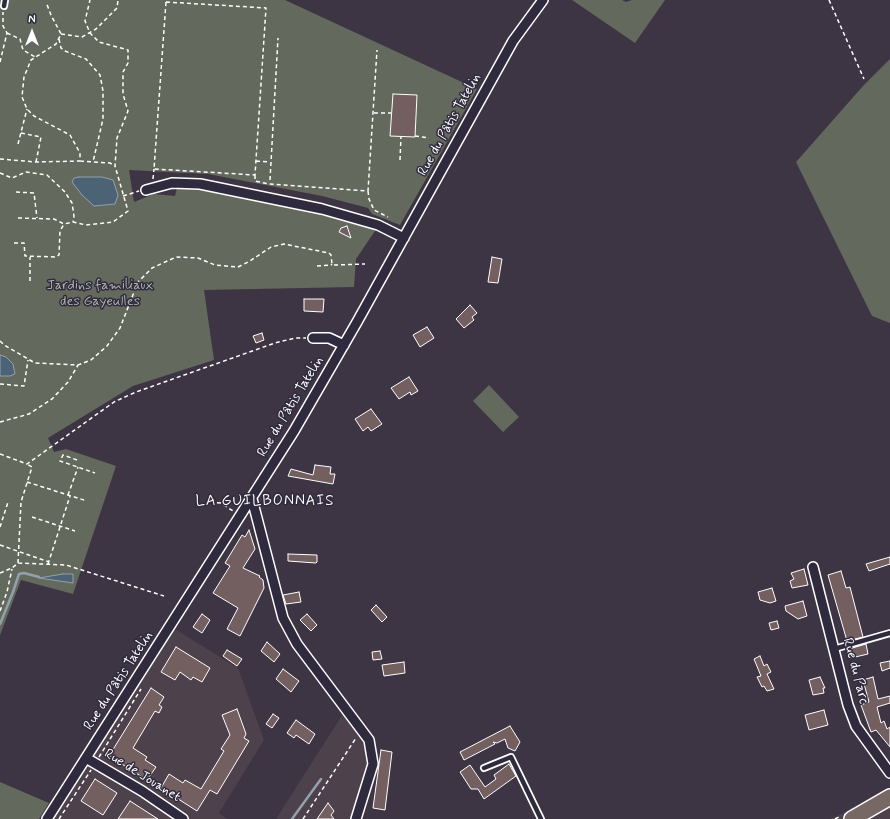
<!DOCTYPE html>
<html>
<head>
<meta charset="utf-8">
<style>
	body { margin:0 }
	#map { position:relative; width:890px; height:819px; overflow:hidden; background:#3d3444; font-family:Mynerve,sans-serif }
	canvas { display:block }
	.north { position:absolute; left:12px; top:12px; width:40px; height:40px; -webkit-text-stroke:3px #2f2a3d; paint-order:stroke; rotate:0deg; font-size:11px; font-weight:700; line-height:16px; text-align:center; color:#fff }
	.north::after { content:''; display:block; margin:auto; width:14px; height:18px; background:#fff; clip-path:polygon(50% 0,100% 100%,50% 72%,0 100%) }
</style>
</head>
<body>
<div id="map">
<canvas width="890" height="819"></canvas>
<div class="north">N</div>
</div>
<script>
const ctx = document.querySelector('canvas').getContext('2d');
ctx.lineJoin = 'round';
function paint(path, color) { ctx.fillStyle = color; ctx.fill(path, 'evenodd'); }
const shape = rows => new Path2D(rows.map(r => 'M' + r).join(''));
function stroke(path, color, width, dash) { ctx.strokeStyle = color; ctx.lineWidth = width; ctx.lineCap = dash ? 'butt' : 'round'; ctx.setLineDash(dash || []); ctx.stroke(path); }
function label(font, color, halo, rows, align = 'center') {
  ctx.font = font + ' Mynerve,sans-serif'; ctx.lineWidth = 3; ctx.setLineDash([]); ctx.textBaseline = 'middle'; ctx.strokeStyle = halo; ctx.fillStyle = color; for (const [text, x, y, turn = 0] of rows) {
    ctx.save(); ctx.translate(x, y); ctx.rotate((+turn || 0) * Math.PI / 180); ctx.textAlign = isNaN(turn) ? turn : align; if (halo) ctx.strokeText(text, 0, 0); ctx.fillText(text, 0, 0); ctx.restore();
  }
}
paint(shape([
	[165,623,238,668,264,740,219,813,227,819,47,819,86,758,81,755],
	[346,709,369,740,373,764,356,819,276,819],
	[890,788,890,819,830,819,841,814]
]), '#4d414c');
paint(shape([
	[0,0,285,0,477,89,400,225,372,214,368,208,322,196,208,174,129,170,134,202,154,194,175,196,177,188,205,188,317,210,377,228,356,259,354,287,204,290,214,360,133,386,48,438,54,452,66,449,116,466,73,594,21,580,0,635],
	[572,0,622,0,626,2,632,0,665,0,635,43],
	[890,59,890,323,872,316,796,162,863,86],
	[489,385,519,417,503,432,473,401],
	[0,782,49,803,39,819,0,819]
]), '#63695c');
const water = shape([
	[79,177,102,177,113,180,118,195,115,204,94,206,82,195,72,182,74,178,79,177],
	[0,355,6,357,13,364,15,374,10,376,0,376,0,355],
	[63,574,73,574,73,583,39,578,63,574]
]);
paint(water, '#4b6375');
stroke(water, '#93a1ac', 1);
stroke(shape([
	[0,624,13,592,19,574,24,573,39,577],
	[292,819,321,779]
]), '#93a1ac', 2.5);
const building = shape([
	[393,94,417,95,415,137,390,136,393,94],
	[347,226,351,238,339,232,341,228,347,226],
	[492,257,502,259,498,283,488,282,492,257],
	[304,299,324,299,323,312,304,311,304,299],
	[470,305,477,313,472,317,474,320,464,328,456,319,470,305],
	[427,327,434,338,420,347,413,335,427,327],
	[262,333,264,340,256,343,253,336,262,333],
	[409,377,418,391,411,395,410,392,399,399,391,388,409,377],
	[371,409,382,424,371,431,368,427,363,431,355,419,371,409],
	[315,465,331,467,330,474,335,474,333,484,288,476,291,469,313,475,315,465],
	[249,530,255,549,243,568,260,576,259,577,263,580,264,588,240,636,227,629,238,608,213,593,230,566,225,563,242,535,245,537,249,530],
	[288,554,317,555,317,562,316,563,288,561,288,554],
	[890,557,890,564,869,571,866,564,890,557],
	[804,569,808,585,792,588,790,581,794,579,791,573,804,569],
	[841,571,846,588,850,587,863,637,847,641,828,575,841,571],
	[772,588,776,601,770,603,760,600,758,592,772,588],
	[299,592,301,602,286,604,283,595,299,592],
	[803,601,807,616,798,619,786,611,785,606,803,601],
	[376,605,387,617,382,622,371,610,376,605],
	[202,614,210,620,202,633,193,627,202,614],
	[307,614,317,625,311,631,300,620,307,614],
	[777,621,779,628,771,630,769,623,777,621],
	[267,642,280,654,274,662,261,651,267,642],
	[866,644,868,654,851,658,849,649,866,644],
	[176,647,210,668,202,682,193,677,191,680,180,672,175,680,161,672,176,647],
	[227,650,242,659,237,666,223,656,227,650],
	[380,651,382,659,373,660,372,652,380,651],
	[760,656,764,666,767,664,771,672,767,674,774,689,767,691,764,686,762,687,757,677,761,676,754,659,760,656],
	[890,661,890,668,882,671,880,663,890,661],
	[404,662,405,673,384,676,382,665,404,662],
	[283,669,299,681,291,692,276,679,283,669],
	[820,677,825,688,823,688,824,693,813,695,809,680,820,677],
	[873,677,878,699,890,696,890,703,877,707,881,723,884,721,887,729,890,727,890,747,876,730,871,732,861,705,869,702,863,680,873,677],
	[151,688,164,697,159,705,162,707,159,713,155,711,133,748,147,757,145,760,156,767,147,780,109,756,151,688],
	[237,709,246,734,244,738,249,741,217,794,210,790,197,811,161,788,169,774,183,783,185,780,201,789,224,751,221,749,230,735,222,715,237,709],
	[824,710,828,725,809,730,805,715,824,710],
	[273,714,279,718,272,728,266,724,273,714],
	[296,720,315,734,309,744,296,735,294,738,287,733,296,720],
	[510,726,520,742,515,751,508,748,505,739,497,743,493,742,495,744,464,760,460,752,510,726],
	[381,750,392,752,385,810,373,808,381,750],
	[509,764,516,776,484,799,478,789,471,789,460,772,470,765,485,787,496,779,494,775,509,764],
	[95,779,117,793,103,815,81,801,95,779],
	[130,801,158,819,118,819,130,801],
	[328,803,334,811,331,815,334,819,317,819,328,803]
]);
paint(building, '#735e60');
stroke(building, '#fff', 1);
const service = shape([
	[4,6,5,0],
	[834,649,890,633],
	[484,768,511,757,541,819]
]);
const minor = shape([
	[146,190,172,183,200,184,322,209,378,225,404,238],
	[313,338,329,338,344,345],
	[252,499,283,618,297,644,369,740,373,764,356,819],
	[813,567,848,705,856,726,890,773],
	[86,758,142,791,183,819],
	[47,819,294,431,357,322,513,41,543,0]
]);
const primary = shape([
	[852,819,890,797]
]);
stroke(service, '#fff', 8);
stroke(minor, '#fff', 12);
stroke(primary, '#fff', 18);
stroke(shape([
	[829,0,864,79],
	[166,2,266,8,255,175,154,169,166,2],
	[7,33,20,39,23,50,35,57],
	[61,34,82,37,96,29,117,8,118,0],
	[59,39,61,48,65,51,86,59,100,75,103,91,103,119,93,162],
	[0,62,7,33,3,26,3,12],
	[374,113,391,113],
	[21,133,41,137,36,162],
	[415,136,429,138],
	[18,144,27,109],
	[0,159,36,162,80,161,80,153,70,135,34,116,27,109,22,97,24,77,31,60,56,44,61,34,51,15,46,2],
	[400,160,401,136],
	[80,161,110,163,115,166],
	[256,161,270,162],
	[0,173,12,178,26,172,47,175,65,192,72,203,74,216,73,222],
	[255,175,255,181,269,184,368,191,377,50],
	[153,179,154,169],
	[270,180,278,38],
	[368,191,369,199,374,210,388,217],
	[16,192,34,193,37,218],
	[123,196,139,191],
	[18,218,54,219,64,224,73,222,86,225,113,222,128,211,115,166,117,138,128,111,123,94,123,72,128,63,128,50,99,42,90,33,85,21,90,0],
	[14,243,24,243,25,256,56,257,59,255,60,231,64,224],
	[317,266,331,265,332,264],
	[30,281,30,257],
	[0,341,4,345,35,363,78,365,91,360,107,346,120,328,138,282,152,268,176,257,198,258,215,265,238,267,250,261,271,247,284,244,329,253,331,255,332,264,335,265,365,264],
	[0,384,24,386,28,360],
	[0,422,29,414,52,399,68,382,78,365],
	[0,454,27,464,114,402,136,392,275,343,295,338,306,338],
	[77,460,63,455,60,461,95,473],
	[27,482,87,501],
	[68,495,78,467],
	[210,502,221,503,233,511],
	[32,517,75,531],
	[0,527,8,502],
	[0,545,49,562],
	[18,563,21,502,32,467,27,464],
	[48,564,70,496],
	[0,573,12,568,18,563,66,565,164,596],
	[0,611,7,592,12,569],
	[99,757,141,689],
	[59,819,91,770],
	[303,819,356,738],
	[835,819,841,816]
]), '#fff', 1.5, [4, 3]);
stroke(service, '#2f2a3d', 4.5);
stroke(minor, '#2f2a3d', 9);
stroke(primary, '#776864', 15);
label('14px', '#fff', '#2f2a3d', [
	["Rue du Pâtis Tatelin",450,125,-61],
	["Rue du Pâtis Tatelin",291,407,-59],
	["Rue du Parc",855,671,75],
	["Rue du Pâtis Tatelin",119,681,-57],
	["Rue de Jouanet",142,776,32]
]);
label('14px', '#b1b4ae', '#2f2a3d', [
	["Jardins familiaux",100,286],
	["des Gayeulles",100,302]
]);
ctx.letterSpacing = '1px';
label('15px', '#fff', '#2f2a3d', [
	["LA GUILBONNAIS",265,502]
]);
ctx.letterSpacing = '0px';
</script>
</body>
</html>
